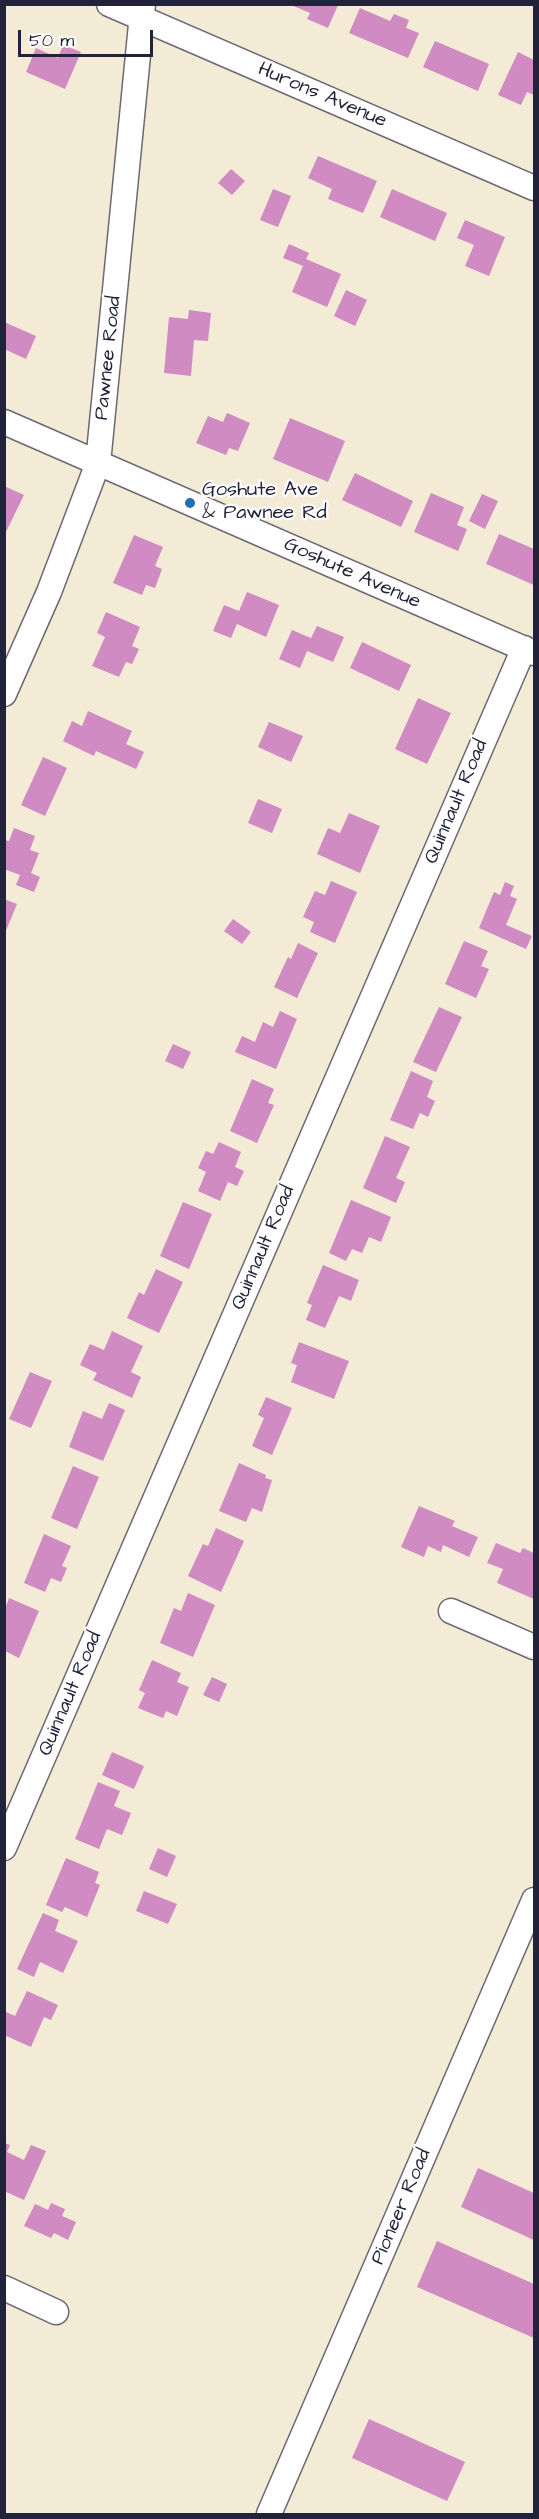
<!DOCTYPE html>
<html>
<head>
<meta charset="utf-8">
<style>
	body { margin:0 }
	#map { position:relative; width:539px; height:2519px; overflow:hidden; background:#f3ebd6; font-family:"Architects Daughter",sans-serif }
	canvas { display:block }
	.frame { position:absolute; inset:0; border:6px solid #22223b; pointer-events:none }
	.scale { position:absolute; left:18px; top:30px; width:135px; height:27px; box-sizing:border-box; border:3px solid #22223b; border-top:0; padding-left:8px; font-size:18px; line-height:21px; white-space:nowrap; color:#22223b; -webkit-text-stroke:4px #fff; paint-order:stroke }
</style>
</head>
<body>
<div id="map">
<canvas width="539" height="2519"></canvas>
<div class="frame"></div>
<div class="scale">50 m</div>
</div>
<script>
const ctx = document.querySelector('canvas').getContext('2d');
ctx.lineJoin = 'round';
function paint(path, color) { ctx.fillStyle = color; ctx.fill(path, 'evenodd'); }
const shape = rows => new Path2D(rows.map(r => 'M' + r).join(''));
function stroke(path, color, width, dash) { ctx.strokeStyle = color; ctx.lineWidth = width; ctx.lineCap = dash ? 'butt' : 'round'; ctx.setLineDash(dash || []); ctx.stroke(path); }
function label(font, color, halo, rows, align = 'center') {
  ctx.font = font + ' "Architects Daughter",sans-serif'; ctx.lineWidth = 4.5; ctx.setLineDash([]); ctx.textBaseline = 'middle'; ctx.strokeStyle = halo; ctx.fillStyle = color; for (const [text, x, y, turn = 0] of rows) {
    ctx.save(); ctx.translate(x, y); ctx.rotate((+turn || 0) * Math.PI / 180); ctx.textAlign = isNaN(turn) ? turn : align; if (halo) ctx.strokeText(text, 0, 0); ctx.fillText(text, 0, 0); ctx.restore();
  }
}
paint(shape([
	[291,5,338,5,328,28,307,19,310,13],
	[360,8,390,21,394,14,409,20,406,28,419,33,408,58,349,33],
	[435,41,489,64,478,91,423,67],
	[63,45,81,52,65,89,26,72,36,48,58,58],
	[518,52,534,60,534,95,527,92,521,105,498,95],
	[318,156,377,181,363,213,328,199,332,189,308,178],
	[231,169,245,181,232,195,218,183],
	[273,189,291,196,278,227,260,220],
	[392,189,447,213,435,241,380,217],
	[465,220,505,237,489,276,465,266,474,245,457,238],
	[289,244,309,253,306,259,341,274,327,307,292,292,303,266,283,258],
	[346,290,367,300,355,326,334,316],
	[189,310,211,313,208,341,194,340,191,376,164,373,169,317,188,319],
	[4,322,36,336,26,359,4,349],
	[227,413,250,423,238,451,229,448,226,455,196,443,208,416,223,422],
	[290,418,345,441,328,482,273,459],
	[355,473,413,501,401,527,342,500],
	[4,486,24,495,4,536],
	[431,493,464,507,457,525,467,529,458,551,414,532],
	[482,494,498,501,485,529,469,521],
	[499,534,534,549,534,585,486,564],
	[134,535,163,547,155,566,162,569,155,588,146,585,142,595,113,583],
	[247,592,279,605,266,637,237,624,231,638,213,631,224,605,239,611],
	[106,612,140,627,132,646,139,649,132,664,126,662,119,677,92,666,105,637,97,633],
	[317,626,344,637,333,662,307,651,300,668,279,659,292,630,311,638],
	[362,642,411,665,399,691,350,668],
	[418,698,451,713,427,764,395,749],
	[88,711,132,731,126,744,144,752,136,769,96,751,94,756,63,741,72,721,82,726],
	[269,722,303,736,291,762,258,747],
	[43,757,67,768,45,816,21,805],
	[258,799,282,809,272,833,248,823],
	[349,813,380,826,360,873,317,854,328,828,340,833],
	[14,828,35,836,30,850,39,853,31,873,40,877,34,892,16,885,20,875,4,869,4,840,9,841],
	[331,881,357,892,335,943,310,932,314,922,303,917,315,891,325,895],
	[505,882,514,886,510,896,517,899,506,925,532,936,526,949,479,928,494,892,500,895],
	[4,899,17,904,5,933,4,933],
	[233,919,251,932,242,944,224,931],
	[464,941,488,951,481,966,489,969,476,998,445,984],
	[298,943,318,953,297,998,274,987,288,957,291,959],
	[439,1007,462,1017,436,1072,413,1062],
	[280,1011,297,1019,276,1069,235,1052,242,1036,255,1042,263,1022,273,1027],
	[173,1044,191,1052,183,1069,165,1061],
	[411,1071,433,1081,427,1097,435,1101,428,1117,420,1113,413,1129,390,1120],
	[252,1079,274,1089,268,1103,274,1105,257,1143,230,1131],
	[385,1136,410,1147,396,1178,405,1182,396,1203,363,1188],
	[219,1142,241,1152,235,1167,244,1171,237,1186,228,1182,220,1201,198,1191,206,1172,198,1168,206,1151,213,1154],
	[351,1200,391,1217,381,1242,369,1237,362,1253,352,1249,346,1261,329,1253],
	[183,1202,212,1214,189,1269,160,1256],
	[323,1265,359,1280,351,1301,339,1296,325,1328,306,1320,312,1305,307,1303],
	[156,1269,183,1282,159,1333,127,1318,139,1292,144,1295],
	[112,1331,143,1346,131,1372,141,1377,132,1398,93,1380,97,1373,80,1365,90,1344,104,1350],
	[299,1342,349,1361,334,1399,291,1382,297,1365,291,1363],
	[30,1372,52,1381,31,1428,9,1419],
	[266,1397,292,1408,272,1455,252,1446,264,1418,258,1415],
	[109,1403,125,1410,103,1461,69,1447,83,1411,102,1419],
	[239,1463,266,1475,265,1478,272,1480,262,1512,252,1508,246,1522,219,1511],
	[73,1466,99,1477,77,1529,51,1518],
	[419,1506,455,1521,452,1526,478,1537,469,1557,443,1545,441,1552,428,1546,424,1557,401,1547],
	[216,1528,244,1541,221,1592,188,1576,203,1544,208,1546],
	[44,1534,71,1546,62,1566,67,1568,61,1582,51,1578,45,1592,24,1583],
	[496,1543,520,1553,523,1548,534,1553,534,1599,497,1583,503,1569,487,1563],
	[188,1593,215,1605,193,1657,160,1643,174,1608,181,1611],
	[9,1598,39,1611,19,1658,5,1651,5,1609],
	[152,1660,181,1673,177,1682,189,1687,177,1716,166,1711,163,1718,138,1708,145,1693,139,1690],
	[212,1677,227,1684,219,1702,203,1695],
	[112,1752,144,1766,134,1789,102,1775],
	[98,1782,120,1791,114,1806,131,1813,122,1835,107,1829,99,1849,75,1839],
	[158,1848,176,1856,167,1877,149,1869],
	[66,1858,99,1872,95,1883,100,1885,87,1917,65,1907,62,1912,46,1905],
	[144,1891,177,1904,168,1924,136,1911],
	[43,1913,59,1920,55,1931,78,1941,63,1973,40,1962,34,1977,17,1969],
	[27,1991,58,2005,51,2020,44,2017,31,2047,4,2035,4,2011,15,2016],
	[4,2143,10,2145,7,2152,24,2160,31,2145,46,2151,24,2200,4,2191],
	[478,2168,534,2193,534,2240,461,2207],
	[51,2203,65,2209,62,2216,76,2222,68,2240,54,2233,51,2238,24,2226,35,2204,48,2210],
	[437,2241,534,2284,534,2338,417,2287],
	[369,2419,465,2462,447,2501,352,2458]
]), '#cf8bc2');
const minor = shape([
	[109,4,534,188],
	[4,422,534,653],
	[4,694,49,592,98,463,143,4],
	[451,1611,534,1647],
	[4,1848,524,648],
	[4,2288,56,2312],
	[269,2514,534,1900]
]);
stroke(minor, '#6b6871', 27);
stroke(minor, '#fff', 24);
for (const [x, y, r, color] of [
	[190,503,6,"#1f6fb2"]
]) { const dot = new Path2D(); dot.arc(x, y, r, 0, 2 * Math.PI); ctx.fillStyle = color; ctx.fill(dot); stroke(dot, '#fff', 2); }
label('20px', '#22223b', '#fff', [
	["Hurons Avenue",322,96,23],
	["Pawnee Road",109,358,-84],
	["Goshute Avenue",352,574,24],
	["Quinnault Road",457,802,-67],
	["Quinnault Road",264,1248,-67],
	["Quinnault Road",71,1694,-67],
	["Pioneer Road",402,2207,-67]
]);
label('20px', '#22223b', '#fff', [
	["Goshute Ave",202,491],
	["& Pawnee Rd",202,514]
], 'left');
</script>
</body>
</html>
